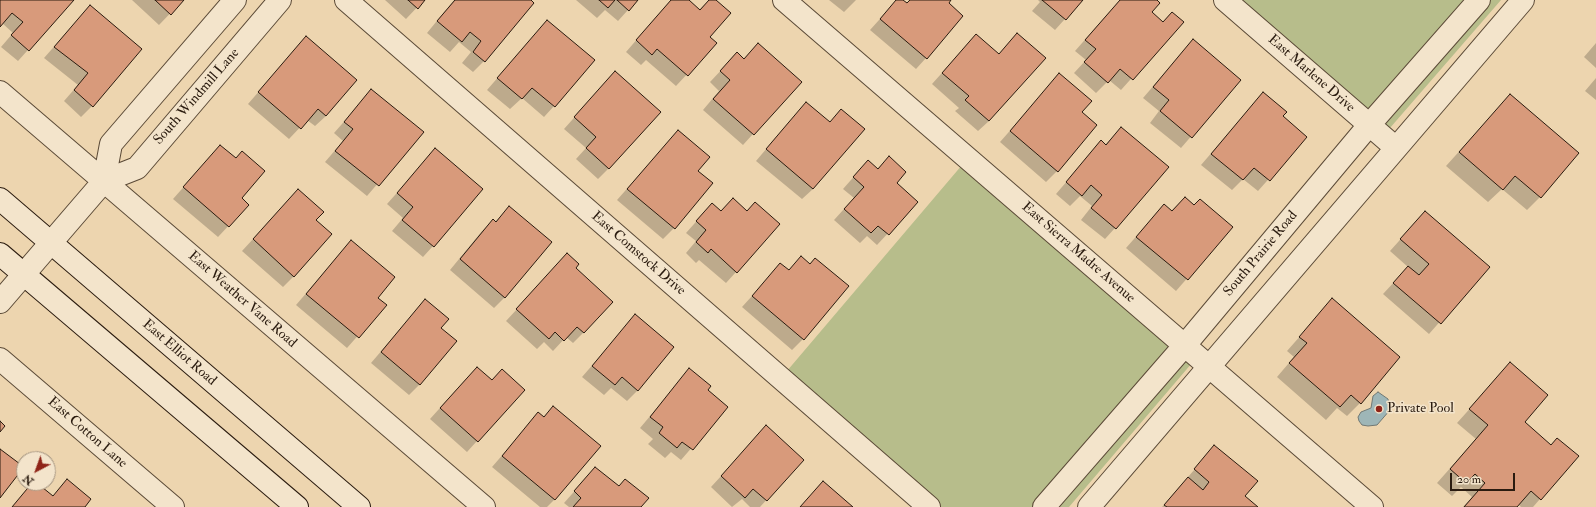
<!DOCTYPE html>
<html>
<head>
<meta charset="utf-8">
<style>
	body { margin:0 }
	#map { position:relative; width:1596px; height:507px; overflow:hidden; background:#edd5af; font-family:"IM FELL Double Pica",serif }
	canvas { display:block }
	.north { position:absolute; left:16px; top:451px; width:40px; height:40px; box-sizing:border-box; background:#f3e4cb; border:1px solid #a39480; border-radius:50%; rotate:221deg; font-size:11px; font-weight:700; line-height:16px; text-align:center; color:#2a1b0f }
	.north::after { content:''; display:block; margin:auto; width:14px; height:18px; background:#8f2418; clip-path:polygon(50% 0,100% 100%,50% 72%,0 100%) }
	.scale { position:absolute; left:1450px; top:473px; width:65px; height:18px; box-sizing:border-box; border:2px solid #2a1b0f; border-top:0; padding-left:5px; font-size:12px; line-height:14px; white-space:nowrap; color:#2a1b0f; -webkit-text-stroke:3px #f3e4cb; paint-order:stroke }
</style>
</head>
<body>
<div id="map">
<canvas width="1596" height="507"></canvas>
<div class="north">N</div>
<div class="scale">20 m</div>
</div>
<script>
const ctx = document.querySelector('canvas').getContext('2d');
ctx.lineJoin = 'round';
function paint(path, color) { ctx.fillStyle = color; ctx.fill(path, 'evenodd'); }
const shape = rows => new Path2D(rows.map(r => 'M' + r).join(''));
function stroke(path, color, width, dash) { ctx.strokeStyle = color; ctx.lineWidth = width; ctx.lineCap = dash ? 'butt' : 'round'; ctx.setLineDash(dash || []); ctx.stroke(path); }
function label(font, color, halo, rows, align = 'center') {
  ctx.font = font + ' "IM FELL Double Pica",serif'; ctx.lineWidth = 3; ctx.setLineDash([]); ctx.textBaseline = 'middle'; ctx.strokeStyle = halo; ctx.fillStyle = color; for (const [text, x, y, turn = 0] of rows) {
    ctx.save(); ctx.translate(x, y); ctx.rotate((+turn || 0) * Math.PI / 180); ctx.textAlign = isNaN(turn) ? turn : align; if (halo) ctx.strokeText(text, 0, 0); ctx.fillText(text, 0, 0); ctx.restore();
  }
}
paint(shape([
	[1225,0,1501,0,1383,136],
	[968,158,1198,356,1069,507,929,507,781,378]
]), '#b7bd8b');
const water = shape([
	[1378,392,1388,399,1390,410,1377,425,1368,426,1362,425,1359,421,1358,417,1361,412,1371,408,1373,396,1378,392]
]);
paint(water, '#9eb6b7');
stroke(water, '#707874', 1);
paint(shape([
	[0,0,73,0,18,61,1,47,13,33,2,23,0,25],
	[132,0,183,0,159,25],
	[385,0,424,0,406,19],
	[454,0,529,0,484,61,473,72,462,63,471,52,459,42,450,52,427,33],
	[576,0,637,0,618,21,605,10,597,18],
	[671,0,687,0,699,10,709,0,715,0,709,37,716,43,676,86,646,60,641,65,626,52],
	[829,0,856,0,844,12],
	[897,0,901,0,906,4,909,0,950,0,926,58,916,69,870,30],
	[1038,0,1082,0,1055,30,1032,11,1040,2],
	[1120,0,1155,0,1151,12,1162,23,1172,13,1182,22,1121,90,1109,80,1096,93,1074,73,1086,60,1075,51],
	[90,6,92,106,81,117,64,101,78,85,44,58],
	[547,21,554,106,544,117,522,98,510,109,487,90],
	[306,37,326,116,315,126,307,120,289,139,248,104],
	[1193,40,1240,80,1181,148,1150,123,1159,111,1143,98],
	[1596,43,1596,68,1584,57],
	[758,45,800,82,743,145,703,110,719,91,710,82,726,65,743,60],
	[1007,45,989,121,978,131,955,111,959,108,932,84,966,46,998,55],
	[1060,74,1080,112,1057,171,1046,182,1000,142],
	[1596,78,1596,100,1585,91],
	[605,83,609,168,598,179,576,159,586,148,564,129],
	[372,90,422,132,367,196,325,162,343,141,334,133],
	[1263,93,1281,116,1306,137,1258,191,1243,179,1232,190,1201,165],
	[1510,95,1540,197,1527,210,1502,189,1488,202,1446,166],
	[841,111,813,189,802,199,756,161,795,115,829,123],
	[1121,129,1115,228,1105,239,1081,220,1092,206,1080,196,1070,206,1056,194,1091,153,1105,145],
	[678,131,697,171,674,228,663,239,617,200],
	[220,146,240,198,248,205,218,237,173,199],
	[435,150,433,246,423,257,392,231,403,218,387,204],
	[889,158,895,183,917,202,877,245,867,236,860,243,834,220,854,198,843,189,858,172,877,169],
	[298,190,315,220,294,276,283,287,242,251],
	[1185,198,1194,206,1232,227,1176,291,1126,248,1164,205,1171,211],
	[509,208,505,297,494,308,450,270,482,231,493,221,495,222],
	[1425,212,1488,267,1429,334,1383,294,1408,267,1390,251],
	[702,215,736,272,726,283,699,260,696,263,686,253,696,241,686,233],
	[351,241,377,298,385,305,347,348,296,305],
	[567,255,574,268,583,333,573,343,566,337,553,351,544,342,537,349,506,321],
	[801,258,803,339,792,350,742,307,780,265,788,271],
	[425,300,440,329,420,384,409,395,371,363],
	[1332,300,1360,403,1347,416,1337,408,1326,420,1277,377,1294,357,1287,351],
	[635,316,638,390,627,401,611,388,604,395,582,377],
	[1510,364,1524,422,1551,445,1540,499,1533,507,1521,507,1518,504,1516,507,1463,507,1472,497,1461,487,1452,496,1437,483,1476,439,1457,423],
	[689,370,706,390,727,407,681,460,671,452,665,458,648,444,653,439,640,428],
	[466,379,491,381,523,390,467,452,430,419],
	[553,408,555,499,547,507,540,507,492,467,538,414,543,418],
	[756,438,803,460,760,507,750,507,742,499,732,507,711,487],
	[1214,447,1244,496,1257,507,1162,507],
	[595,468,640,507,569,507,564,503]
]), '#0003');
const building = shape([
	[0,0,74,0,29,51,11,35,23,22,12,13,0,27,0,0],
	[155,0,184,0,171,15,155,0],
	[408,0,425,0,418,9,408,0],
	[455,0,531,0,534,3,485,62,473,52,481,41,470,32,462,42,437,21,455,0],
	[599,0,615,0,608,8,599,0],
	[617,0,638,0,629,11,617,0],
	[671,0,689,0,700,10,709,0,716,0,731,13,710,37,717,43,688,76,657,49,652,55,636,40,671,0],
	[896,0,903,0,907,3,910,0,951,0,949,3,963,16,927,59,880,19,896,0],
	[1042,0,1083,0,1066,20,1042,0],
	[1120,0,1157,0,1160,3,1152,12,1163,22,1172,12,1184,22,1133,80,1120,69,1108,83,1084,62,1096,49,1085,40,1120,0],
	[90,5,142,49,93,107,74,90,88,73,54,47,90,5],
	[547,20,595,60,555,107,532,88,522,99,497,78,547,20],
	[1017,33,1046,58,989,121,965,100,969,96,942,73,976,34,999,54,1017,33],
	[306,36,357,80,326,116,318,109,301,129,258,92,306,36],
	[1193,39,1241,80,1192,138,1160,111,1169,100,1153,87,1193,39],
	[758,43,802,82,754,135,713,99,730,80,720,71,737,52,744,59,758,43],
	[615,71,661,112,609,169,586,148,596,137,574,117,615,71],
	[1059,73,1092,101,1082,112,1097,125,1058,172,1010,131,1059,73],
	[371,89,424,132,379,186,335,151,353,129,344,122,371,89],
	[1263,92,1287,112,1283,116,1307,137,1270,181,1254,168,1243,180,1211,154,1263,92],
	[1510,94,1579,153,1541,198,1515,176,1503,190,1459,152,1510,94],
	[806,102,830,122,841,109,865,129,813,189,766,149,806,102],
	[1121,127,1169,167,1116,229,1091,208,1102,195,1091,185,1082,196,1066,182,1101,140,1106,145,1121,127],
	[678,130,710,157,698,171,713,183,675,229,627,189,678,130],
	[220,145,236,158,242,151,265,171,242,198,249,205,229,227,183,187,220,145],
	[435,148,483,189,434,247,402,220,413,207,397,193,435,148],
	[889,156,906,172,897,183,918,202,889,235,878,226,871,233,844,209,864,187,853,177,868,160,878,169,889,156],
	[298,189,324,212,316,220,332,234,294,277,253,239,298,189],
	[1185,197,1194,205,1200,199,1233,227,1188,280,1136,237,1164,204,1172,211,1185,197],
	[733,198,747,211,755,202,780,224,737,273,711,249,708,253,696,242,706,230,696,221,712,203,721,211,733,198],
	[509,206,552,242,505,298,460,259,493,219,496,222,509,206],
	[1425,211,1490,267,1441,324,1393,283,1408,266,1419,275,1429,264,1400,239,1425,211],
	[351,240,395,277,378,298,387,305,359,338,306,294,351,240],
	[567,253,579,264,576,268,613,302,584,333,577,327,564,341,555,332,549,339,516,309,567,253],
	[801,256,810,264,815,258,849,286,804,340,752,296,780,263,789,270,801,256],
	[1332,298,1400,357,1361,404,1351,395,1340,407,1289,363,1307,343,1299,337,1332,298],
	[425,299,449,319,441,328,457,341,420,385,381,352,425,299],
	[635,314,674,347,638,391,622,377,615,385,592,366,635,314],
	[1510,362,1548,395,1525,422,1551,445,1557,438,1579,456,1541,500,1531,491,1517,507,1464,507,1485,483,1475,474,1466,483,1450,469,1488,425,1469,409,1510,362],
	[477,367,492,380,502,369,525,390,478,442,440,408,477,367],
	[689,368,711,386,708,390,728,407,693,450,682,442,677,448,659,433,663,427,650,417,689,368],
	[553,406,601,446,555,500,502,456,538,412,544,417,553,406],
	[0,421,5,426,0,432,0,421],
	[766,425,804,460,767,501,753,489,745,498,721,476,766,425],
	[1214,445,1258,481,1245,496,1258,507,1167,507,1164,505,1188,477,1203,490,1209,482,1194,469,1214,445],
	[0,449,24,467,0,498,0,449],
	[595,467,619,486,625,479,649,498,641,507,573,507,581,498,574,491,595,467],
	[67,479,91,499,85,507,12,507,32,483,37,483,53,496,67,479],
	[823,481,853,507,800,507,823,481]
]);
paint(building, '#d89a7b');
stroke(building, '#2a1b0f', 1);
const street = shape([
	[346,0,929,507],
	[784,0,1372,507],
	[1225,0,1396,148],
	[0,92,484,507],
	[104,181,111,144,235,0],
	[0,302,104,181,137,168,280,0],
	[0,359,173,507],
	[1044,507,1185,345,1370,124,1479,0],
	[1089,507,1523,0]
]);
const secondary = shape([
	[0,199,359,507],
	[0,254,297,507]
]);
stroke(street, '#5b4a37', 24);
stroke(secondary, '#2a1b0f', 24);
stroke(street, '#f3e4cb', 22);
stroke(secondary, '#f3e4cb', 22);
for (const [x, y, r, color] of [
	[1379,409,4,"#8f2418"]
]) { const dot = new Path2D(); dot.arc(x, y, r, 0, 2 * Math.PI); ctx.fillStyle = color; ctx.fill(dot); stroke(dot, '#f3e4cb', 1.5); }
label('14px', '#2a1b0f', '#f3e4cb', [
	["East Marlene Drive",1311,74,41],
	["South Windmill Lane",197,97,-49],
	["East Sierra Madre Avenue",1078,253,41],
	["East Comstock Drive",638,254,41],
	["South Prairie Road",1261,254,-50],
	["East Weather Vane Road",242,300,41],
	["East Elliot Road",179,353,41],
	["East Cotton Lane",87,433,41]
]);
label('14px', '#2a1b0f', '#f3e4cb', [
	["Private Pool",1387,409]
], 'left');
</script>
</body>
</html>
